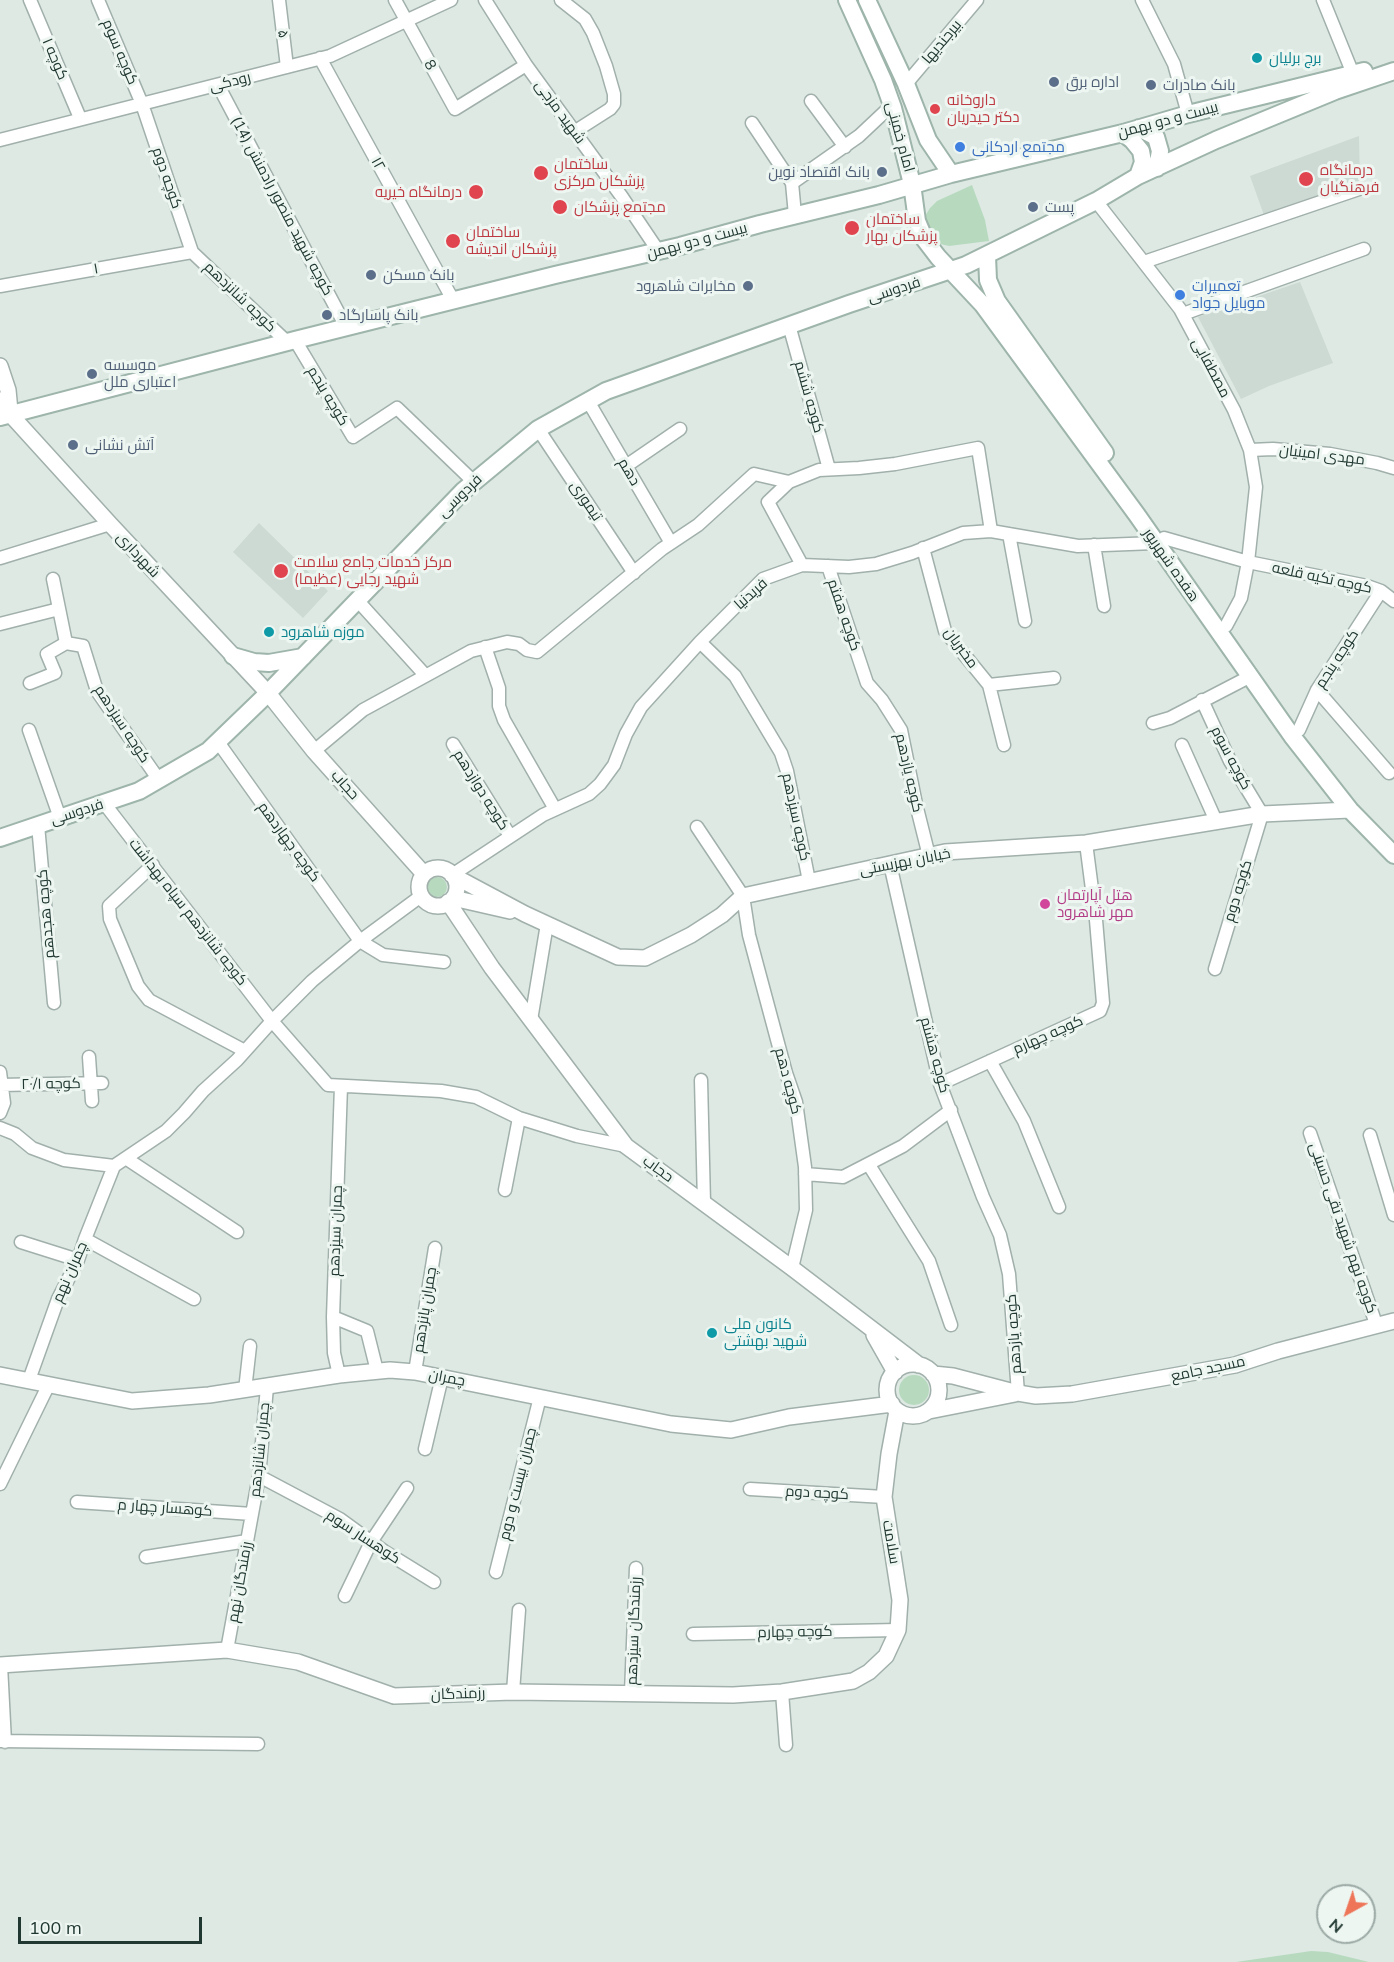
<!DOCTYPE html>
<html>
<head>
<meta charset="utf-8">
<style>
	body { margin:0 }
	#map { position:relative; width:1394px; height:1962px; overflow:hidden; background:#dee9e4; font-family:Mulish,sans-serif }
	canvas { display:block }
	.north { position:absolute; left:1316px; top:1884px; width:60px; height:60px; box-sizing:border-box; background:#eef6f2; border:2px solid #9caaa5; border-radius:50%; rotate:220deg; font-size:16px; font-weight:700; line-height:24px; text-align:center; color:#203831 }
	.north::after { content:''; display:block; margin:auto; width:21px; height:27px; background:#ee7558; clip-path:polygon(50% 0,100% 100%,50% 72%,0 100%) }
	.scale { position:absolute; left:18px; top:1917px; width:184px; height:27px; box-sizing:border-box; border:3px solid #203831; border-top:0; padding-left:8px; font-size:18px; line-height:21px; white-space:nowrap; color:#203831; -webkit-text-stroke:4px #eef6f2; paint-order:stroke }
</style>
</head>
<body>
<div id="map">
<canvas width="1394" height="1962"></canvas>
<div class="north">N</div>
<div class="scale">100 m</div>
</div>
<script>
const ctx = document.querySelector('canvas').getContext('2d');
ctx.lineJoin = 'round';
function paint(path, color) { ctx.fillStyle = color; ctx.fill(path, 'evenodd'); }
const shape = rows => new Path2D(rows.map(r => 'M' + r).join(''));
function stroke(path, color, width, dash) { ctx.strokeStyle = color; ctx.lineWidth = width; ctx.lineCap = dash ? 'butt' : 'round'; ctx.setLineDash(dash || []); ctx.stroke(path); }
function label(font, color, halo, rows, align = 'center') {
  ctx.font = font + ' Mulish,Cairo,sans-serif'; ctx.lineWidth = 6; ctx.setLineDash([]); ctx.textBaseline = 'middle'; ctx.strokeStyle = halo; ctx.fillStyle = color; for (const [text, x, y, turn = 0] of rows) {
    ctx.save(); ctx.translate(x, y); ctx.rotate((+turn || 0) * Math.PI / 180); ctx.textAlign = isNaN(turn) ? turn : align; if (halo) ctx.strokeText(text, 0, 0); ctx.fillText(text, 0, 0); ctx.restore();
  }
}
paint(shape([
	[1359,136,1360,182,1265,218,1250,176],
	[1300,282,1333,363,1269,386,1241,399,1198,317],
	[259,523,328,591,303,618,233,552]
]), '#cdd9d3');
paint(shape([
	[972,185,985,220,989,241,949,246,936,243,927,229,925,216,930,208,937,201],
	'427 887a10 10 0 1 1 20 0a10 10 0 1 1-20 0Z',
	'899 1390a15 15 0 1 1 30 0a15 15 0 1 1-30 0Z',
	[1311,1951,1328,1952,1369,1962,1236,1962]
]), '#b7dabf');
const minor = shape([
	[30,0,80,118],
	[98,0,142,104,192,252,287,342],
	[279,0,287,67],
	[395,0,455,109,526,65],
	[485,0,526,65,622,197,659,252],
	[561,0,585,19,593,33,606,66,614,94,614,104,610,109,574,132],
	[1142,0,1174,64,1188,114],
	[1323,0,1353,74],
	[320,58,453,300],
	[906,84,977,0],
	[218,85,346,327],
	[811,101,845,147],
	[752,123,792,183],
	[0,140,330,56,451,0],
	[1096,201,1180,309,1234,410,1250,450,1256,487,1248,562,1241,598,1226,626],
	[795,215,792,183,859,136,892,105],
	[1144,262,1359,189],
	[0,286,192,252],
	[1183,314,1364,249],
	[789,325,829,469],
	[295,340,353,437,397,408,474,482],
	[588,401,671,543],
	[538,429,634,573],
	[1250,450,1273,449,1330,454,1377,463,1394,468],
	[626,466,680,429],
	[789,482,768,502,802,565],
	[1009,534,1025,621],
	[1164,538,1248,562,1367,586,1381,591,1394,601],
	[1094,545,1104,606],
	[923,548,945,631,989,685,1004,745],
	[0,558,110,524],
	[828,566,867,683,882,700,901,730,916,804,929,856],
	[53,579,66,643],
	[358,601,425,675],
	[0,624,59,609],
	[700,642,735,676,781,753,787,771,809,881],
	[485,647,499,688,499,706,504,720,555,809],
	[30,683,55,673,47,654,66,643,83,646,97,691,159,780],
	[989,685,1054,678],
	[1317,690,1389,773],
	[1202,700,1230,761,1262,814,1215,969],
	[1153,723,1170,718,1249,677],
	[29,730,60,818],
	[1299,730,1317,690,1381,591],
	[218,742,360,941,383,955,444,962],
	[453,744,510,836],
	[1182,745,1216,821],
	[314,751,363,710,471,651,507,642,519,644,527,650,537,652,662,549,698,525,754,474,789,482,819,470,859,468,895,464,978,448,991,531],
	[104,803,272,1021,328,1085,441,1091,476,1097,519,1118,577,1136,626,1146],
	[38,825,54,1003],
	[697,827,743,896,749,935,786,1073,796,1102,805,1167,806,1210,792,1268],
	[890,864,940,1084,983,1197,1000,1235,1009,1274,1018,1393],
	[153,865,109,906,110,919,138,986,149,1000,245,1051],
	[452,875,543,815,589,794,600,784,614,765,626,734,641,707,700,642,763,579,802,565,849,567,876,564,912,553,963,533,991,531,1078,546,1155,543],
	[531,1020,547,924],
	[89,1057,92,1101],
	[990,1061,1024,1121,1059,1207],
	[0,1072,4,1103,0,1113],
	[701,1080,704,1203],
	[940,1084,1100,1011,1103,1003,1096,920,1086,843],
	[0,1085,102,1083],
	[0,1128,15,1134,32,1148,64,1160,114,1166,166,1131,184,1113,203,1091,237,1060,272,1021,312,981,360,941,421,896],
	[1310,1133,1376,1324],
	[1370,1135,1394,1215],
	[127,1159,237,1232],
	[869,1165,929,1261,951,1325],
	[805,1174,843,1177,903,1146,951,1110],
	[505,1190,519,1118],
	[85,1239,194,1299],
	[21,1242,78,1260],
	[333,1317,367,1331,377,1371],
	[415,1372,435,1248],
	[339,1375,334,1353,333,1317,341,1086],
	[29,1380,58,1299,78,1260,85,1239,114,1166],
	[245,1390,250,1346],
	[425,1449,442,1377],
	[259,1476,340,1519,384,1551,434,1582],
	[0,1484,49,1384],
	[750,1489,884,1497],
	[77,1502,252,1514],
	[146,1557,247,1541],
	[496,1572,540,1397],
	[345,1596,371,1542,407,1488],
	[693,1634,898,1630],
	[227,1650,259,1476,267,1387],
	[1,1665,5,1742],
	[513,1692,519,1610],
	[782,1692,786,1745],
	[631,1693,636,1568],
	[0,1741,258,1744]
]);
const tertiary = shape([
	[0,366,8,390,10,411],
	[0,400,10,414,110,524,268,693,314,751,424,874],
	'419 887a19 19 0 1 1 38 0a19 19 0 1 1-38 0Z',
	[452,875,525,914,618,957,645,958,691,935,722,915,743,896,945,852,1086,843,1262,814,1350,810],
	[453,898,510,911],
	[448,902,492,968,626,1146,792,1268,919,1365],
	[874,1335,895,1372],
	'887 1390a26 26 0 1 1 52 0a26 26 0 1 1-52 0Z',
	[933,1374,953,1376,1018,1393,1036,1396,1072,1394,1235,1365,1278,1351,1394,1321],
	[0,1375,132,1401,209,1395,339,1375,390,1370,415,1372,671,1424,731,1430,789,1417,892,1404],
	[929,1411,1015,1394],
	[0,1665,227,1650,298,1662,394,1696,513,1692,733,1695,782,1692,853,1681,869,1672,886,1656,898,1630,900,1600,884,1497,889,1454,897,1411]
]);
const secondary = shape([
	[847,0,883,80,893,108,912,184,917,221,925,240,938,257,983,305,1137,515,1292,736,1350,810,1394,855],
	[867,0,906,84,928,140,951,174],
	[1139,128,1156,137,1160,151,1157,168],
	[1123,133,1132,140,1141,151,1143,162,1138,176],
	[987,256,988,280,997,301,1105,453],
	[0,417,295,340,555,275,680,246,760,224,879,195,951,174,1123,133,1188,114,1364,71],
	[233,656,254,662,269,663,303,657],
	[0,838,139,791,208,751,263,698,463,491,538,429,606,391,849,304,966,265,1096,201,1138,176,1216,140,1335,91,1394,71]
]);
stroke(minor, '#a1b0ab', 15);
stroke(tertiary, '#a1b0ab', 18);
stroke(secondary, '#9eb5ab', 20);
stroke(minor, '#fff', 12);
stroke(tertiary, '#fff', 15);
stroke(secondary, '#fff', 16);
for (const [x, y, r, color] of [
	[1257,58,6,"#0f9aa8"],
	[1054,82,6,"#5c6f8a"],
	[1151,85,6,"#5c6f8a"],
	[935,109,6,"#e0444e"],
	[960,147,6,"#3f7fe0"],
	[882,172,6,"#5c6f8a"],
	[541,173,8,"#e0444e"],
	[1306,179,8,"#e0444e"],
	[476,192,8,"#e0444e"],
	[560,207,8,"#e0444e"],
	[1033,207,6,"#5c6f8a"],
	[852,228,8,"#e0444e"],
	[453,241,8,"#e0444e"],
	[371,275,6,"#5c6f8a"],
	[748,286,6,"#5c6f8a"],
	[1180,295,6,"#3f7fe0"],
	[327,315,6,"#5c6f8a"],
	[92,374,6,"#5c6f8a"],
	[73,445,6,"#5c6f8a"],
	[281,571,8,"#e0444e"],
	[269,632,6,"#0f9aa8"],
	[1045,904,6,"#d1479c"],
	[712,1333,6,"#0f9aa8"]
]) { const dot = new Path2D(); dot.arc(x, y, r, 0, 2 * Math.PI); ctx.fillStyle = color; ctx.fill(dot); stroke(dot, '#eef6f2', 2); }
label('15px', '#203831', '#eef6f2', [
	["۵",283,34,83],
	["بیرجندیها",942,42,-50],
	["کوچه سوم",120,52,67],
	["۱ کوچه",55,59,67],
	["8",430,65,61],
	["رودکی",230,82,-14],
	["شهید مزجی",560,112,54],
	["بیست و دو بهمن",1168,120,-15],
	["امام خمینی",900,137,75],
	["۱۲",378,164,61],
	["کوچه دوم",167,178,71],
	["کوچه شهید منصور رادمنش (14)",282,206,62],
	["بیست و دو بهمن",697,241,-15],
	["۱",96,269,-10],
	["فردوسی",894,290,-18],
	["کوچه شانزدهم",240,297,44],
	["مصطفایی",1211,368,62],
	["کوچه پنجم",328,396,59],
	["کوچه ششم",809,397,74],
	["مهدی امینیان",1322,455,7],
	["دهم",629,472,60],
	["فردوسی",460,496,-44],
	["تیموری",586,501,56],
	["شهرداری",138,555,47],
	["هفده شهریور",1171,565,55],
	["کوچه تکیه قلعه",1322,578,12],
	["فریدنیا",751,594,-42],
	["کوچه هفتم",844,615,71],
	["مخبریان",961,648,54],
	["کوچه پنجم",1337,659,-57],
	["کوچه سیزدهم",122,724,57],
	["کوچه سوم",1231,758,62],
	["کوچه یازدهم",909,773,77],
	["حجاب",345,785,48],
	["کوچه دوازدهم",481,790,58],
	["فردوسی",77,812,-18],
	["کوچه سیزدهم",796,817,78],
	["کوچه چهاردهم",289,842,54],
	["خیابان بهزیستی",905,862,-11],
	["کوچه دوم",1238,891,-73],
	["کوچه شانزدهم سپاه بهداشت",188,912,52],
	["کوچه هجدهم",46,914,-95],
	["کوچه چهارم",1048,1035,-24],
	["کوچه هشتم",935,1055,75],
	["کوچه دهم",788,1081,75],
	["کوچه ۲۰/۱",51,1084,-1],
	["حجاب",658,1169,36],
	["کوچه نهم شهید تقی حسینی",1343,1228,71],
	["چمران سیزدهم",336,1231,-88],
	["چمران نهم",70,1272,-66],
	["چمران پانزدهم",425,1310,-81],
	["کوچه یازدهم",1014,1334,-94],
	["مسجد جامع",1208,1369,-12],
	["چمران",447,1378,11],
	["چمران شانزدهم",260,1450,-84],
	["چمران بیست و دوم",518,1484,-76],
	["کوچه دوم",817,1493,3],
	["کوهسار چهار م",165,1508,4],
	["کوهسار سوم",363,1537,33],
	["سلامت",891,1542,80],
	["رزمندگان نهم",240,1582,-80],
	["رزمندگان سیزدهم",634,1631,-88],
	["کوچه چهارم",795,1632,-1],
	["رزمندگان",458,1694,-2]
]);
label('15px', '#0d838f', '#eef6f2', [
	["برج برلیان",1269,58],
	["موزه شاهرود",281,632],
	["کانون ملی",724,1324],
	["شهید بهشتی",724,1341]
], 'left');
label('15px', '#4e5e75', '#eef6f2', [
	["اداره برق",1066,82],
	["بانک صادرات",1163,85],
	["بانک اقتصاد نوین",870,172,"right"],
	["پست",1045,207],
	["بانک مسکن",383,275],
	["مخابرات شاهرود",736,286,"right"],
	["بانک پاسارگاد",339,315],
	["موسسه",104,365],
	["اعتباری ملل",104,382],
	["آتش نشانی",85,445]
], 'left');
label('15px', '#be3a42', '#eef6f2', [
	["داروخانه",947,100],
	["دکتر حیدریان",947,117],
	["ساختمان",554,164],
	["پزشکان مرکزی",554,181],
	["درمانگاه",1320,170],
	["فرهنگیان",1320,187],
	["درمانگاه خیریه",462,192,"right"],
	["مجتمع پزشکان",574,207],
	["ساختمان",866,219],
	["پزشکان بهار",866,236],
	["ساختمان",466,232],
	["پزشکان اندیشه",466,249],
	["مرکز خدمات جامع سلامت",294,562],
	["شهید رجایی (عظیما)",294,579]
], 'left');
label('15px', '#366cbe', '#eef6f2', [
	["مجتمع اردکانی",972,147],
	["تعمیرات",1192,286],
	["موبایل جواد",1192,303]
], 'left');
label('15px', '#b23c85', '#eef6f2', [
	["هتل آپارتمان",1057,895],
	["مهر شاهرود",1057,912]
], 'left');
</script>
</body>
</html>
